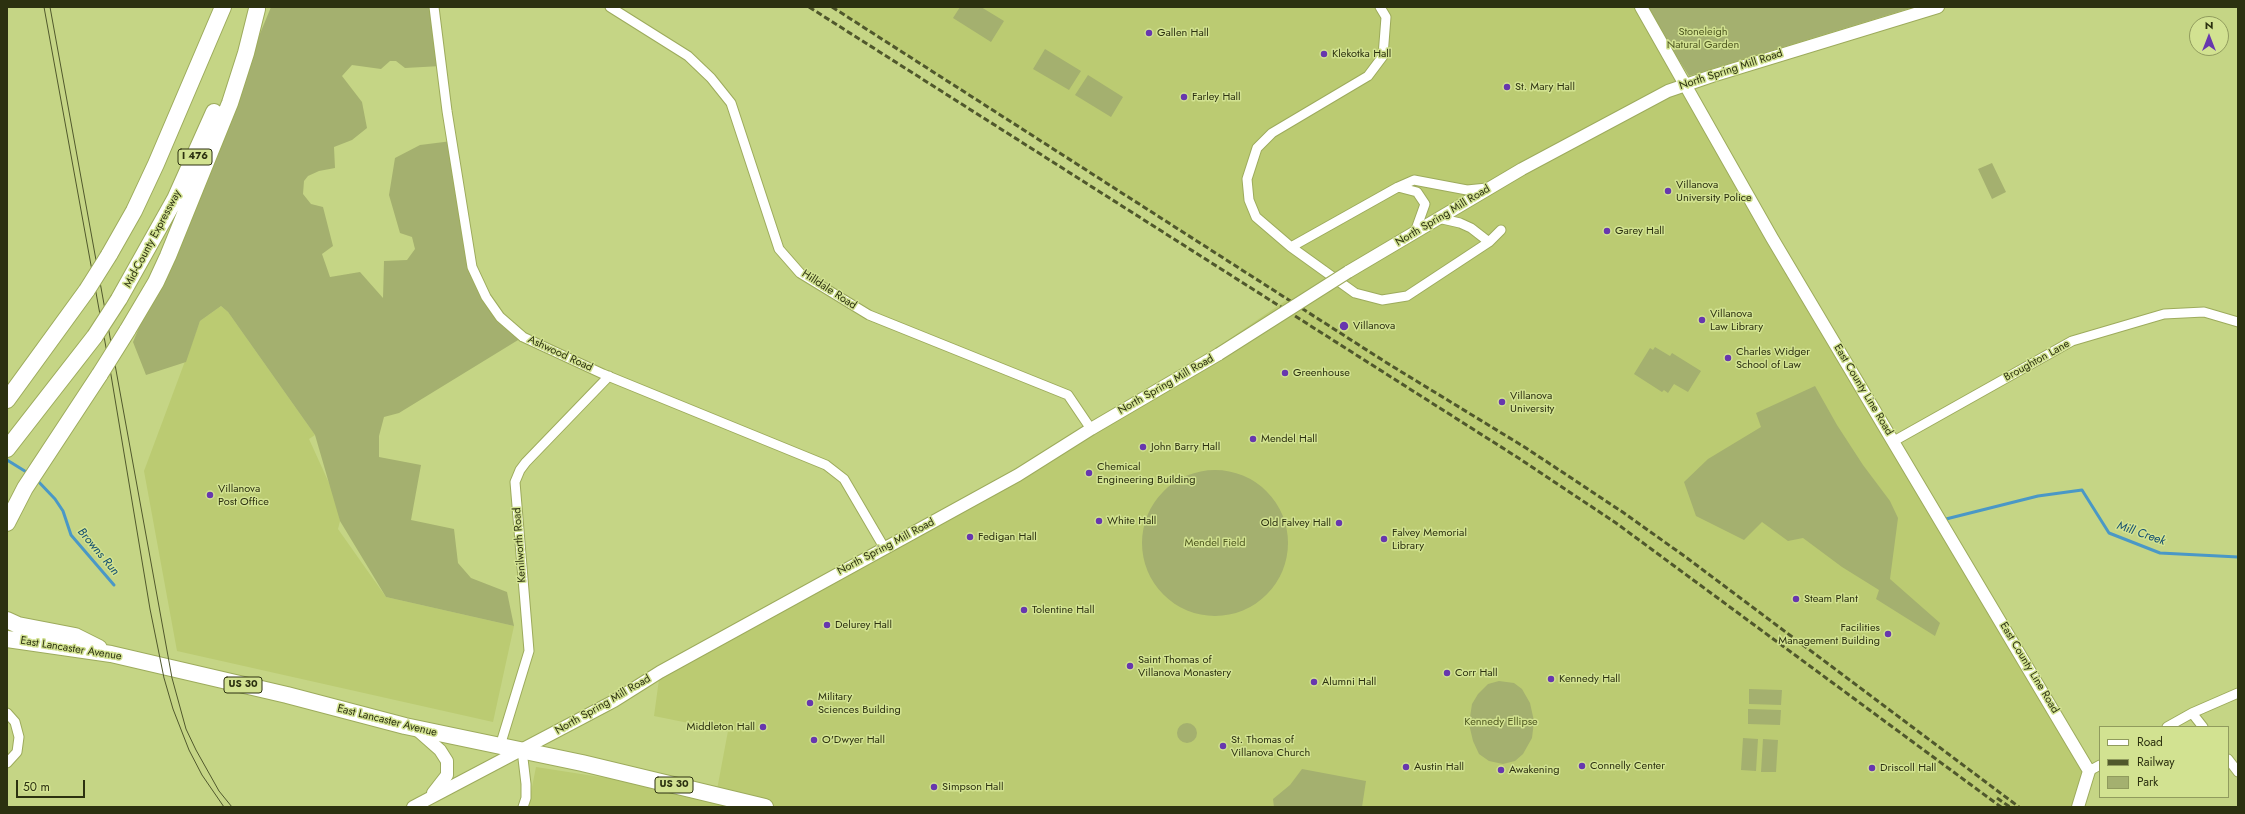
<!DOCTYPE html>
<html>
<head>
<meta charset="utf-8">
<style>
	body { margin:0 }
	#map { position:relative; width:2245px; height:814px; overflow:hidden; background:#c5d585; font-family:Jost,sans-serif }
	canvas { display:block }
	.frame { position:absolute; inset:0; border:8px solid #2c3110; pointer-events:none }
	.legend { position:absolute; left:2099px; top:726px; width:130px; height:72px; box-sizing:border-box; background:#d2e291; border:1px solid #909b5d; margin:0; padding:5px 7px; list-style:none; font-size:12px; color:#2c3110 }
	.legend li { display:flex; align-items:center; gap:8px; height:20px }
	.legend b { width:20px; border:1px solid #909b5d }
	.north { position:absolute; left:2189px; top:16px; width:40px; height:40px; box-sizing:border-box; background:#d2e291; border:1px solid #909b5d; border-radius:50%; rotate:0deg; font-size:11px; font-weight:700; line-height:16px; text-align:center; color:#2c3110 }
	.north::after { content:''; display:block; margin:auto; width:14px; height:18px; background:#6737ae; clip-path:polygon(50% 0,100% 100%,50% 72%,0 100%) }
	.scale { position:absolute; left:16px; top:780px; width:69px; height:18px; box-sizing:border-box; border:2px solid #2c3110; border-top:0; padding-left:5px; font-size:12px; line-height:14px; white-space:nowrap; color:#2c3110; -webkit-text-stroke:3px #d2e291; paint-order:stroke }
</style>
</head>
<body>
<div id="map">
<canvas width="2245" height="814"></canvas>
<div class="frame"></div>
<ul class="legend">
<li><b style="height:5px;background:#fff"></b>Road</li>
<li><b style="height:5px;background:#50582c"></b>Railway</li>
<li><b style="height:11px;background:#a4b06f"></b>Park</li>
</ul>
<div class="north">N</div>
<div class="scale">50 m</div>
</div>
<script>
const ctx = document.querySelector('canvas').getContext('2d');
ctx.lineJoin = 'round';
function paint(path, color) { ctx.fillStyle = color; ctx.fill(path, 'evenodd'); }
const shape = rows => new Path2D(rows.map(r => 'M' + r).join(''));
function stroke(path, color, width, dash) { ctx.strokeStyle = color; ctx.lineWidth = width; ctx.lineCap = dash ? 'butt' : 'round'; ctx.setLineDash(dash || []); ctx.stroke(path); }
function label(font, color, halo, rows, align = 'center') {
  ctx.font = font + ' Jost,sans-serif'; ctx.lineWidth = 3; ctx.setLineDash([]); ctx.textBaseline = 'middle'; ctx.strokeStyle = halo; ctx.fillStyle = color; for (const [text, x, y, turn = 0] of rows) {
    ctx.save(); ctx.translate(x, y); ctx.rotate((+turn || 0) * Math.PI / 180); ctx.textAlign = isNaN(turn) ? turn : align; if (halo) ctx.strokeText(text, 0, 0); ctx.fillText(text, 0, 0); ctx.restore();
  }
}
paint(shape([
	[833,7,1641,7,2089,771,2079,807,528,807,536,767,716,795,728,731,654,716,660,672,885,549,1175,376,1288,299],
	[221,306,228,312,315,435,309,439,334,494,340,521,338,529,386,597,514,626,493,722,177,651,144,471,200,321]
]), '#bbcb72');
paint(shape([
	[271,7,434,7,441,66,405,68,396,61,390,61,381,69,352,65,342,76,362,102,367,128,352,140,334,147,335,168,319,171,308,176,304,181,303,194,311,204,323,207,333,246,322,254,330,277,360,272,383,298,384,261,407,260,415,249,412,237,400,233,389,195,395,158,420,145,452,141,472,267,486,297,523,337,399,413,384,417,379,436,379,457,421,465,411,520,454,529,458,563,471,578,507,592,514,626,386,597,340,521,315,435,228,312,221,306,200,321,186,362,146,375,133,342],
	[960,7,981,7,1004,21,991,42,953,18],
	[1645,7,1914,7,1689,76],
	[1045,49,1081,71,1069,90,1033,69],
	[1088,75,1123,97,1111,117,1075,95],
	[1992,163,2006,192,1992,199,1978,169],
	[1655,347,1670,356,1672,353,1701,371,1688,392,1674,384,1668,393,1664,390,1662,392,1634,374,1650,348,1653,350],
	[1815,386,1837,425,1863,465,1890,501,1898,518,1890,579,1940,623,1935,636,1876,599,1879,590,1842,567,1803,538,1788,541,1762,522,1744,540,1696,516,1684,482,1708,459,1761,427,1756,413],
	'1142 543a73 73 0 1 1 146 0a73 73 0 1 1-146 0Z',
	[1499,681,1514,683,1522,689,1530,703,1534,721,1532,738,1523,754,1515,761,1503,764,1489,761,1479,754,1473,741,1469,724,1472,704,1478,694,1488,684],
	[1749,689,1782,690,1781,705,1749,704],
	[1748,709,1781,710,1780,725,1748,724],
	'1177 733a10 10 0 1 1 20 0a10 10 0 1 1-20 0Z',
	[1743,738,1758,739,1756,771,1741,770],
	[1763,739,1778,740,1776,772,1761,772],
	[1302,769,1366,781,1362,807,1274,807,1273,799,1290,785]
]), '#a4b06f');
stroke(shape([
	[7,460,28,473],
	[36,479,55,499,63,511,71,535,114,585],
	[1946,519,2038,496,2082,490,2109,533,2160,553,2238,557]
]), '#4a98c6', 3);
const street = shape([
	[434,7,447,111,472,267,486,297,500,317,523,337,603,374,826,465,844,479,885,549],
	[610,7,688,56,711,78,731,103,779,249,800,273,869,315,1068,395,1091,429],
	[1380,7,1386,17,1383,56,1368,76,1272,133,1257,148,1247,179,1249,200,1256,217,1291,247,1355,293,1382,300,1407,296,1489,242,1501,230],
	[1398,187,1417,192,1425,204,1415,232],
	[1438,218,1460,223,1471,228,1489,242],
	[1291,247,1398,187,1414,180,1467,190,1487,188],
	[1894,441,2072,341,2164,314,2204,312,2238,322],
	[7,713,15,722,19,737,17,752,7,763],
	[2192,713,2203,727],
	[2167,727,2192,713,2238,693],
	[500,746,529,651,515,482,520,470,526,462,609,376],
	[522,750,526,784,526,798,523,807],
	[2228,759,2238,772],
	[2089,771,2100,765]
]);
const secondary = shape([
	[1641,7,1772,238,2089,771,2078,807],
	[1348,272,1522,169,1668,91,1712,76,1938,7],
	[415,728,440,750,447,761,447,775,433,793],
	[413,807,614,701,660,672,1018,475,1091,429,1219,354]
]);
const highway = shape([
	[109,255,134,211,156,164,223,7],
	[119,299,175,199,214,112],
	[127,331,156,282,168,256,230,103,246,53,257,9],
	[7,400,87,290],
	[7,449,95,336],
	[7,523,25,488,100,374],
	[7,620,18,625,75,636,99,648],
	[7,639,111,654,287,695,405,726,582,763,765,807]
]);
stroke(street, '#9dab5c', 11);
stroke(secondary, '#9dab5c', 14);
stroke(highway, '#9dab5c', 18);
stroke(street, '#fff', 9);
stroke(secondary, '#fff', 12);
stroke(highway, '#fff', 16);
stroke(shape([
	[44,7,111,375,150,609,164,678,173,709,189,750,202,775,224,807],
	[50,7,172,678,186,729,196,750,219,791,232,807]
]), '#50582c', 1);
stroke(shape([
	[809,7,1520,459,1616,523,2001,807],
	[832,7,1387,363,1526,448,1624,513,1687,558,2019,807],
	[1997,798,2010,807]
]), '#50582c', 3, [6, 3]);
const secondaryBridge = shape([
	[1219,354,1348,272]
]);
const highwayBridge = shape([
	[87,290,109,255],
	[95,336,119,299],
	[100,374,127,331]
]);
stroke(secondaryBridge, '#9dab5c', 14, []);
stroke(highwayBridge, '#9dab5c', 18, []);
stroke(secondaryBridge, '#fff', 12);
stroke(highwayBridge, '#fff', 16);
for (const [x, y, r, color] of [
	[1149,33,4,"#6737ae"],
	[1324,54,4,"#6737ae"],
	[1507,87,4,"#6737ae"],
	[1184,97,4,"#6737ae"],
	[1668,191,4,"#6737ae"],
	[1607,231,4,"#6737ae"],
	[1702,320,4,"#6737ae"],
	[1344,326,5,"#6737ae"],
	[1728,358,4,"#6737ae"],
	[1285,373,4,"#6737ae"],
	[1502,402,4,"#6737ae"],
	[1253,439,4,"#6737ae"],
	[1143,447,4,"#6737ae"],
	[1089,473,4,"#6737ae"],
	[210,495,4,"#6737ae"],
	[1099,521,4,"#6737ae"],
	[1339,523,4,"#6737ae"],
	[970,537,4,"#6737ae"],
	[1384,539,4,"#6737ae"],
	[1796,599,4,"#6737ae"],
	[1024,610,4,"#6737ae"],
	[827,625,4,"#6737ae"],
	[1888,634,4,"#6737ae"],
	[1130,666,4,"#6737ae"],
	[1447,673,4,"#6737ae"],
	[1551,679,4,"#6737ae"],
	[1314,682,4,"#6737ae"],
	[810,703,4,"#6737ae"],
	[763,727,4,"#6737ae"],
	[814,740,4,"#6737ae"],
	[1223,746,4,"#6737ae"],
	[1582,766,4,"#6737ae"],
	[1406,767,4,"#6737ae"],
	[1872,768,4,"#6737ae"],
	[1501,770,4,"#6737ae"],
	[934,787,4,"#6737ae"]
]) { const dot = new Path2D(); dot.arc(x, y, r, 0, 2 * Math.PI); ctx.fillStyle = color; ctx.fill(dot); stroke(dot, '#d2e291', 1.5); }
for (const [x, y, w] of [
	[195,157,34],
	[243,685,38],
	[674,785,38]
]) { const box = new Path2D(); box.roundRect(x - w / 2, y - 8, w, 16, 3); ctx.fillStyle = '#d2e291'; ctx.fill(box); stroke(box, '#2c3110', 1); }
label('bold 10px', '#2c3110', null, [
	["I 476",195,157],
	["US 30",243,685],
	["US 30",674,785]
]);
label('11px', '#505920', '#d2e291', [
	["Stoneleigh",1703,32],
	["Natural Garden",1703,45],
	["Mendel Field",1215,543],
	["Kennedy Ellipse",1501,722]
]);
label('11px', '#2c3110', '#d2e291', [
	["Gallen Hall",1157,33],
	["Klekotka Hall",1332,54],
	["St. Mary Hall",1515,87],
	["Farley Hall",1192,97],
	["Villanova",1676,185],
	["University Police",1676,198],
	["Garey Hall",1615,231],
	["Villanova",1710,314],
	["Law Library",1710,327],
	["Villanova",1353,326],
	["Charles Widger",1736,352],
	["School of Law",1736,365],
	["Greenhouse",1293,373],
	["Villanova",1510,396],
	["University",1510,409],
	["Mendel Hall",1261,439],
	["John Barry Hall",1151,447],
	["Chemical",1097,467],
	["Engineering Building",1097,480],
	["Villanova",218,489],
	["Post Office",218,502],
	["White Hall",1107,521],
	["Old Falvey Hall",1331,523,"right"],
	["Falvey Memorial",1392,533],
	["Library",1392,546],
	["Fedigan Hall",978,537],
	["Steam Plant",1804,599],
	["Tolentine Hall",1032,610],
	["Delurey Hall",835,625],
	["Facilities",1880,628,"right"],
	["Management Building",1880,641,"right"],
	["Saint Thomas of",1138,660],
	["Villanova Monastery",1138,673],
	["Corr Hall",1455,673],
	["Kennedy Hall",1559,679],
	["Alumni Hall",1322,682],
	["Military",818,697],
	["Sciences Building",818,710],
	["Middleton Hall",755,727,"right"],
	["O'Dwyer Hall",822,740],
	["St. Thomas of",1231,740],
	["Villanova Church",1231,753],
	["Connelly Center",1590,766],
	["Austin Hall",1414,767],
	["Driscoll Hall",1880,768],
	["Awakening",1509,770],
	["Simpson Hall",942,787]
], 'left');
label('11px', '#2c3110', '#d2e291', [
	["North Spring Mill Road",1731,70,-18],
	["North Spring Mill Road",1443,216,-31],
	["Mid-County Expressway",153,239,-62],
	["Hilldale Road",829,290,33],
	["Ashwood Road",560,354,25],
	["Broughton Lane",2037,361,-29],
	["North Spring Mill Road",1166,385,-30],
	["East County Line Road",1863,390,59],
	["Kenilworth Road",520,545,-94],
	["North Spring Mill Road",886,547,-28],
	["East Lancaster Avenue",71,649,9],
	["East County Line Road",2029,668,59],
	["North Spring Mill Road",603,705,-30],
	["East Lancaster Avenue",387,721,14]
]);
label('italic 12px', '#134f70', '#d2e291', [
	["Mill Creek",2141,534,19],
	["Browns Run",98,552,50]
]);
</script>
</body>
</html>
